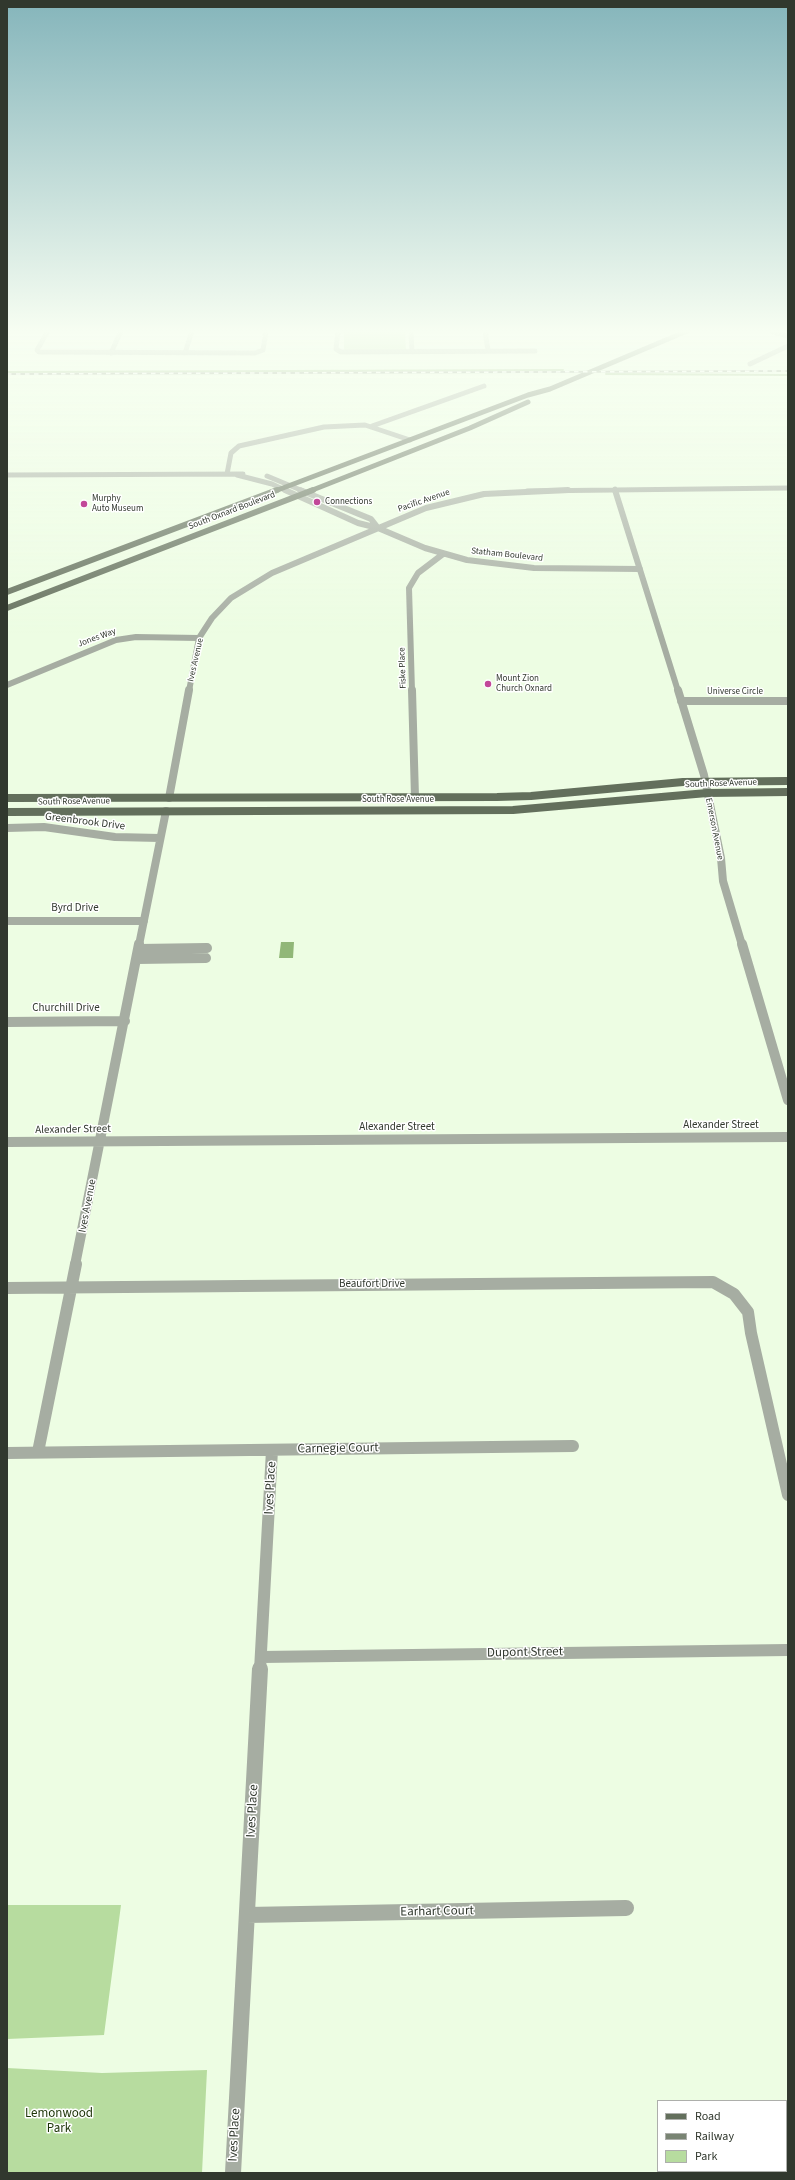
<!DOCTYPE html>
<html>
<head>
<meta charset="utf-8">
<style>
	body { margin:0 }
	#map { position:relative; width:795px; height:2180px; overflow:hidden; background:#edfde3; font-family:"Source Sans 3",sans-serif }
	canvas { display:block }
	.frame { position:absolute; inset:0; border:8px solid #31382e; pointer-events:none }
	.legend { position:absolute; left:657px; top:2100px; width:130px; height:72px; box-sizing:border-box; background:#fff; border:1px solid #adafab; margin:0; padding:5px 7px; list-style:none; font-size:12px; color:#31382e }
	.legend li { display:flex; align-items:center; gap:8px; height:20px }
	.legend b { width:20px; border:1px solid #adafab }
</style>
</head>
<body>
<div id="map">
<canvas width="795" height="2180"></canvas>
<div class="frame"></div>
<ul class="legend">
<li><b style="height:5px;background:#636f5c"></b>Road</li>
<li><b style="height:5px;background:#798473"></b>Railway</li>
<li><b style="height:11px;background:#b7dc9f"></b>Park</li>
</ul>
</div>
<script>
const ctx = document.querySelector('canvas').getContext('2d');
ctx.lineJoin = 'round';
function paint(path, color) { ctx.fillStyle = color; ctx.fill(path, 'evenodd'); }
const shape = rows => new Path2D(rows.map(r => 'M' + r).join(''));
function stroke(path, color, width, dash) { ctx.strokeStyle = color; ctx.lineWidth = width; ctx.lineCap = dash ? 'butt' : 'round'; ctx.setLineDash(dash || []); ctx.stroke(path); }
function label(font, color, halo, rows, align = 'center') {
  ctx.font = font + ' "Source Sans 3",sans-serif'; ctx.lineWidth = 3; ctx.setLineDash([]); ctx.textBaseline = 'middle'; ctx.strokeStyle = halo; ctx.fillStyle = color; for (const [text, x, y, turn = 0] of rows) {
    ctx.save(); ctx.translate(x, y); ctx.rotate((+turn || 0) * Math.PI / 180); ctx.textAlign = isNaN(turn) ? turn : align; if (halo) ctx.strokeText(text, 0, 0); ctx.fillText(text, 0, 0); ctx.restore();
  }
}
paint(shape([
	[344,331,405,331,406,350,344,350],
	[7,1905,121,1905,104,2035,7,2039],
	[7,2068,102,2073,207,2070,202,2173,7,2173]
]), '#b7dc9f');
paint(shape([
	[281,942,294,942,293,958,279,958]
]), '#91b778');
stroke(shape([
	[7,372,563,370],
	[606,374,788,375]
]), '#91b778', 2);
stroke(shape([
	[48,331,37,350,39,352,255,353,263,350,266,331],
	[338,331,336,349,341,352,535,351],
	[411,331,412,352],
	[485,331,488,350],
	[771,331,788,336],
	[111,353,121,331],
	[185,353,192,331],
	[750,364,788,346],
	[372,426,484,386],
	[227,474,231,453,239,446,324,427,365,425,410,440],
	[7,475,243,474],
	[237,475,272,484,287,491],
	[267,476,303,491],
	[615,489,616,491],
	[527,491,788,488]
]), '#a6ada2', 5);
stroke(shape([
	[285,490,358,523,378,528,425,548,467,560,534,568,640,569],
	[300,490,371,519,378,528],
	[615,490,678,691],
	[7,685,116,640,136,637,199,638],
	[189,691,199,638,212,618,231,598,272,573,426,508,484,494,568,490],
	[412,691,409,588,418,573,443,554]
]), '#a6ada2', 6);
stroke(shape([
	[412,690,415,797],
	[678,690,704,775,721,858,723,881,742,945],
	[681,701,788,701],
	[169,798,189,690],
	[7,828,44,827,115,837,160,838],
	[7,921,144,921],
	[139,945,166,811]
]), '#a6ada2', 8);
stroke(shape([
	[742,944,788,1100],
	[139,949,207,948],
	[137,959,206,958],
	[7,1022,125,1021],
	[7,1142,788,1137],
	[75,1265,139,944]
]), '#a6ada2', 10);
stroke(shape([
	[7,1288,713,1282,734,1294,748,1312,751,1333,788,1495],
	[38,1452,76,1264],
	[7,1453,573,1446],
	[262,1657,788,1650],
	[260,1670,272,1450]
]), '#a6ada2', 12);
stroke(shape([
	[247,1915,626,1908],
	[233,2173,260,1669]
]), '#a6ada2', 16);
stroke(shape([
	[275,491,528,395,550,389,687,331],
	[310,491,470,428,528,402]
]), '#636f5c', 5);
stroke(shape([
	[7,592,277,490],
	[7,608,313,490]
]), '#636f5c', 6);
stroke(shape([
	[7,798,497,797,531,796,683,782,788,781],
	[7,812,513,810,707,793,788,792]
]), '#636f5c', 8);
const rail = shape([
	[7,374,788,371]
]);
stroke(rail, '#798473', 2);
stroke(rail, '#fff', 1.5, [4.5]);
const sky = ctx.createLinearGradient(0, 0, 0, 637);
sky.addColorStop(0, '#85b5bb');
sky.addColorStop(0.52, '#f7fef2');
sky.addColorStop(1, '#f7fef200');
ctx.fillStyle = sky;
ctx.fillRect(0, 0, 795, 637);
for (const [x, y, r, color] of [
	[317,502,4,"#c24799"],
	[84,504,4,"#c24799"],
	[488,684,4,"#c24799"]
]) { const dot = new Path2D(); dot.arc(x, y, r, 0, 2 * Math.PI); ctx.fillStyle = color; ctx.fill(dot); stroke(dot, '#fff', 1.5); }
label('9px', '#31382e', '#fff', [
	["Murphy",92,499],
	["Auto Museum",92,509],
	["Connections",325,502],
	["Mount Zion",496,679],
	["Church Oxnard",496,689]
], 'left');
label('9px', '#31382e', '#fff', [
	["Pacific Avenue",424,501,-19],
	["South Oxnard Boulevard",232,511,-21],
	["Statham Boulevard",507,555,6],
	["Jones Way",97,638,-20],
	["Ives Avenue",196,660,-77],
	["Fiske Place",403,668,-92],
	["Universe Circle",735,692],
	["South Rose Avenue",721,784,-2],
	["South Rose Avenue",398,800],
	["South Rose Avenue",74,802,-1],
	["Emerson Avenue",714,829,79]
]);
label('11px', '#31382e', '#fff', [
	["Greenbrook Drive",85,822,7],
	["Byrd Drive",75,909],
	["Churchill Drive",66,1009],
	["Alexander Street",721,1126],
	["Alexander Street",397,1128],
	["Alexander Street",73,1130,-1],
	["Ives Avenue",88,1206,-79],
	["Beaufort Drive",372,1285]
]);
label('13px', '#31382e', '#fff', [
	["Carnegie Court",338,1449,-1],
	["Ives Place",271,1488,-87],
	["Dupont Street",525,1653,-1],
	["Ives Place",253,1811,-87],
	["Earhart Court",437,1912,-1],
	["Ives Place",235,2135,-87]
]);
label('13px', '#1c3406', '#fff', [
	["Lemonwood",59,2114],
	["Park",59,2129]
]);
</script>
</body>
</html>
